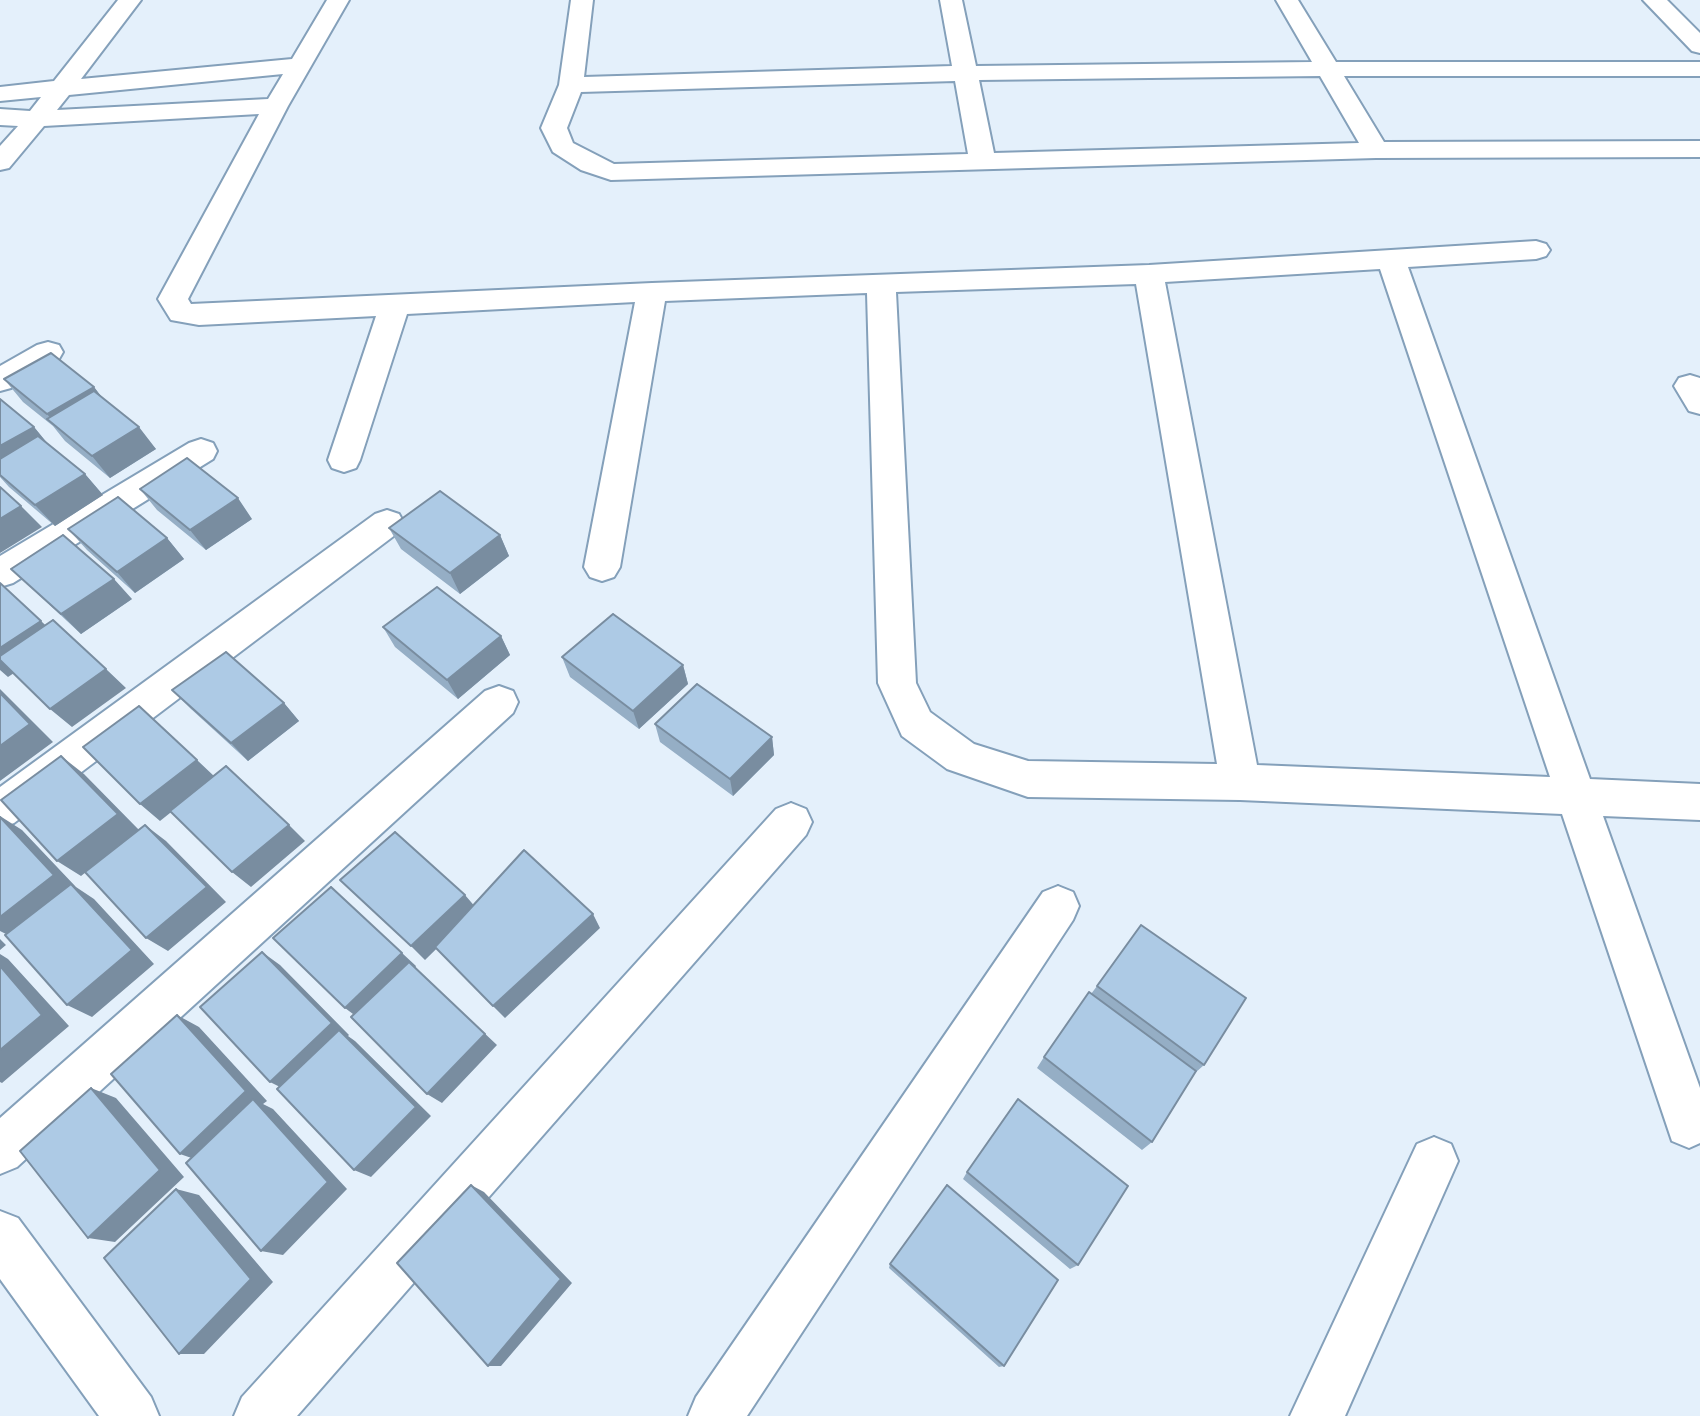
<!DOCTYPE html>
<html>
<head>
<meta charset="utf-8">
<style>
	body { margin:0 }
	canvas { display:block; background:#e4f0fb }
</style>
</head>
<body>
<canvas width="1700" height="1416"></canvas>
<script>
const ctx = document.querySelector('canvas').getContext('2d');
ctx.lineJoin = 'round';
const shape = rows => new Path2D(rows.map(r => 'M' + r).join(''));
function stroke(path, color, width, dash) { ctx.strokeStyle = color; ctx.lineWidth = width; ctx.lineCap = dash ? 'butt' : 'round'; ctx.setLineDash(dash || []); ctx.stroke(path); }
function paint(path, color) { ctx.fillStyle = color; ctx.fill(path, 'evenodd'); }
const minor = shape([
	[118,0,141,0,81,79,292,59,327,0,349,0,288,106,188,299,191,304,652,283,1149,265,1536,241,1546,244,1550,250,1546,256,1536,259,1408,267,1590,779,1700,784,1700,820,1603,816,1700,1088,1700,1143,1689,1148,1672,1141,1562,814,1240,800,1028,797,947,769,902,736,878,683,867,293,665,301,620,567,614,577,602,581,590,577,584,567,635,302,407,314,360,460,356,468,344,472,332,468,328,460,376,316,199,325,171,320,158,299,259,114,44,126,9,168,0,170,0,146,18,126,0,125,0,109,30,111,41,97,0,101,0,87,54,81,118,0],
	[283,74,268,99,57,110,69,95,283,74],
	[1380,269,1550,777,1257,765,1165,282,1380,269],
	[1136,284,1217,764,1028,761,974,744,930,712,916,683,896,292,1136,284],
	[571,0,593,0,584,77,952,66,940,0,962,0,976,66,1312,62,1276,0,1298,0,1336,62,1700,62,1700,76,1344,76,1384,142,1700,141,1700,157,1376,158,611,180,581,170,553,152,541,128,559,85,571,0],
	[1320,76,1359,143,994,153,979,80,1320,76],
	[955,81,968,154,614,164,573,143,567,128,581,92,955,81],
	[1643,0,1667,0,1700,33,1700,53,1692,51,1643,0],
	[48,342,59,345,63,352,59,359,11,388,0,391,0,366,37,345,48,342],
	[1690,375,1700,378,1700,414,1689,411,1674,386,1679,378,1690,375],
	[201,439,213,443,217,451,213,459,13,583,0,587,0,556,189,443,201,439],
	[387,510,399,514,404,523,399,532,14,823,0,828,0,787,375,514,387,510],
	[499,686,513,691,518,702,513,713,17,1167,0,1174,0,1118,485,691,499,686],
	[791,803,806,809,812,822,806,835,297,1416,234,1416,242,1397,776,809,791,803],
	[1058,886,1073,892,1079,906,1073,920,747,1416,688,1416,696,1397,1043,892,1058,886],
	[1434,1137,1451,1144,1458,1161,1345,1416,1290,1416,1417,1144,1434,1137],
	[0,1211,18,1218,151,1397,159,1416,99,1416,0,1279,0,1211]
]);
stroke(minor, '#84a0ba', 4);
paint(minor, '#fff');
paint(shape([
	[4,379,94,387,102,398,156,449,110,478,65,441,53,426,23,402],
	[0,399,34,427,48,444,85,474,103,495,55,526,9,487,0,477],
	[140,489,252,519,206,550,157,510],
	[389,528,500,535,509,556,460,594,401,549],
	[68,529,167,538,184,559,135,593,87,550],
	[11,569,132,599,81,634],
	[383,627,501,636,510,655,458,699,395,647],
	[562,657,683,665,688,684,639,729,570,677],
	[172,690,284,703,299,721,248,761,191,709],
	[655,724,772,737,774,755,733,796,660,742],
	[1097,986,1204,1065,1195,1073,1152,1142,1142,1150,1037,1068,1044,1057],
	[967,1172,1078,1265,1070,1269,963,1179],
	[890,1264,1004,1366,999,1367,889,1268]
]), '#95aec5');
paint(shape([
	[94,387,111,409,59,429,47,414],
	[34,427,52,449,0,474,0,446],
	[139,427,156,449,110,478,92,456],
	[85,474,103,495,55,526,35,505],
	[238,498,252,519,206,550,190,530],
	[21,506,42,527,0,553,0,519],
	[500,535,509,556,460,594,450,573],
	[167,538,184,559,135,593,117,572],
	[114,579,132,599,81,634,61,614],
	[41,621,62,641,8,677,0,670,0,648],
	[501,636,510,655,458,699,447,680],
	[683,665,688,684,639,729,633,711],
	[106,669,126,688,72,727,50,709],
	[0,689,53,742,0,781],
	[284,703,299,721,248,761,231,743],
	[772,737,774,755,733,796,730,779],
	[61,756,84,774,139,830,81,876,57,861],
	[197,760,215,777,160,821,140,804],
	[0,816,22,830,76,887,94,899,154,964,92,1017,67,1005,16,939,0,931],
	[145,825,166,841,226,902,168,951,146,938],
	[289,825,305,841,251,887,232,872],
	[465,895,477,909,425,960,411,946],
	[593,914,600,928,505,1018,493,1006],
	[0,939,6,945,0,950],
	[262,952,280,965,349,1035,348,1036,355,1041,431,1116,371,1177,354,1170,290,1092,270,1082],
	[402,953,416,966,415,968,497,1045,442,1103,427,1094,361,1020,345,1008],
	[0,954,8,959,69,1026,2,1083,0,1082],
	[177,1015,199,1027,267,1101,263,1104,273,1109,347,1189,283,1255,261,1251,203,1162,180,1154],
	[91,1088,116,1098,184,1177,115,1242,88,1238],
	[471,1185,484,1192,572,1283,501,1366,488,1366],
	[176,1189,199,1195,273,1282,204,1354,179,1354]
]), '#798da0');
const building = shape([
	[51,353,94,387,47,414,4,379,51,353],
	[94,391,139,427,92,456,47,419,94,391],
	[0,399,34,427,0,446,0,399],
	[38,436,85,474,35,505,0,475,0,459,38,436],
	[187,458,238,498,190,530,140,489,187,458],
	[0,487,21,506,0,519,0,487],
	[440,491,500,535,450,573,389,528,440,491],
	[118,497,167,538,117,572,68,529,118,497],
	[63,535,114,579,61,614,11,569,63,535],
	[0,583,41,621,0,648,0,583],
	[437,587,501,636,447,680,383,627,437,587],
	[613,614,683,665,633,711,562,657,613,614],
	[53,620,106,669,50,709,0,660,0,656,53,620],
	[226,652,284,703,231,743,172,690,226,652],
	[697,684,772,737,730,779,655,724,697,684],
	[0,693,30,724,0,746,0,693],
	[139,706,197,760,140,804,83,747,139,706],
	[61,756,118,814,57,861,1,800,61,756],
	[226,766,289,825,232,872,170,811,226,766],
	[0,817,54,875,0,917,0,817],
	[145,825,207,887,146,938,85,872,145,825],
	[395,832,465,895,411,946,340,880,395,832],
	[524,850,593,914,493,1006,435,947,524,850],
	[71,884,132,950,67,1005,5,935,71,884],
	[331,887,402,953,345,1008,273,938,331,887],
	[1141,925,1246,998,1204,1065,1097,986,1141,925],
	[262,952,332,1023,270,1082,200,1007,262,952],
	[409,962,485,1034,427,1094,351,1017,409,962],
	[0,966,42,1015,0,1050,0,966],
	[1089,992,1196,1071,1152,1142,1044,1057,1089,992],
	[177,1015,246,1091,180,1154,111,1074,177,1015],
	[339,1030,416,1107,354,1170,277,1089,339,1030],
	[91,1088,160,1170,88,1238,20,1151,91,1088],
	[253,1099,328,1182,261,1251,186,1163,253,1099],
	[1018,1099,1128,1186,1078,1265,967,1172,1018,1099],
	[471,1185,561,1279,488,1366,397,1263,471,1185],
	[947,1185,1058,1280,1004,1366,890,1264,947,1185],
	[176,1189,251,1279,179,1354,104,1258,176,1189]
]);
paint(building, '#adcae5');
stroke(building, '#798da0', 2);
</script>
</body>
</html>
